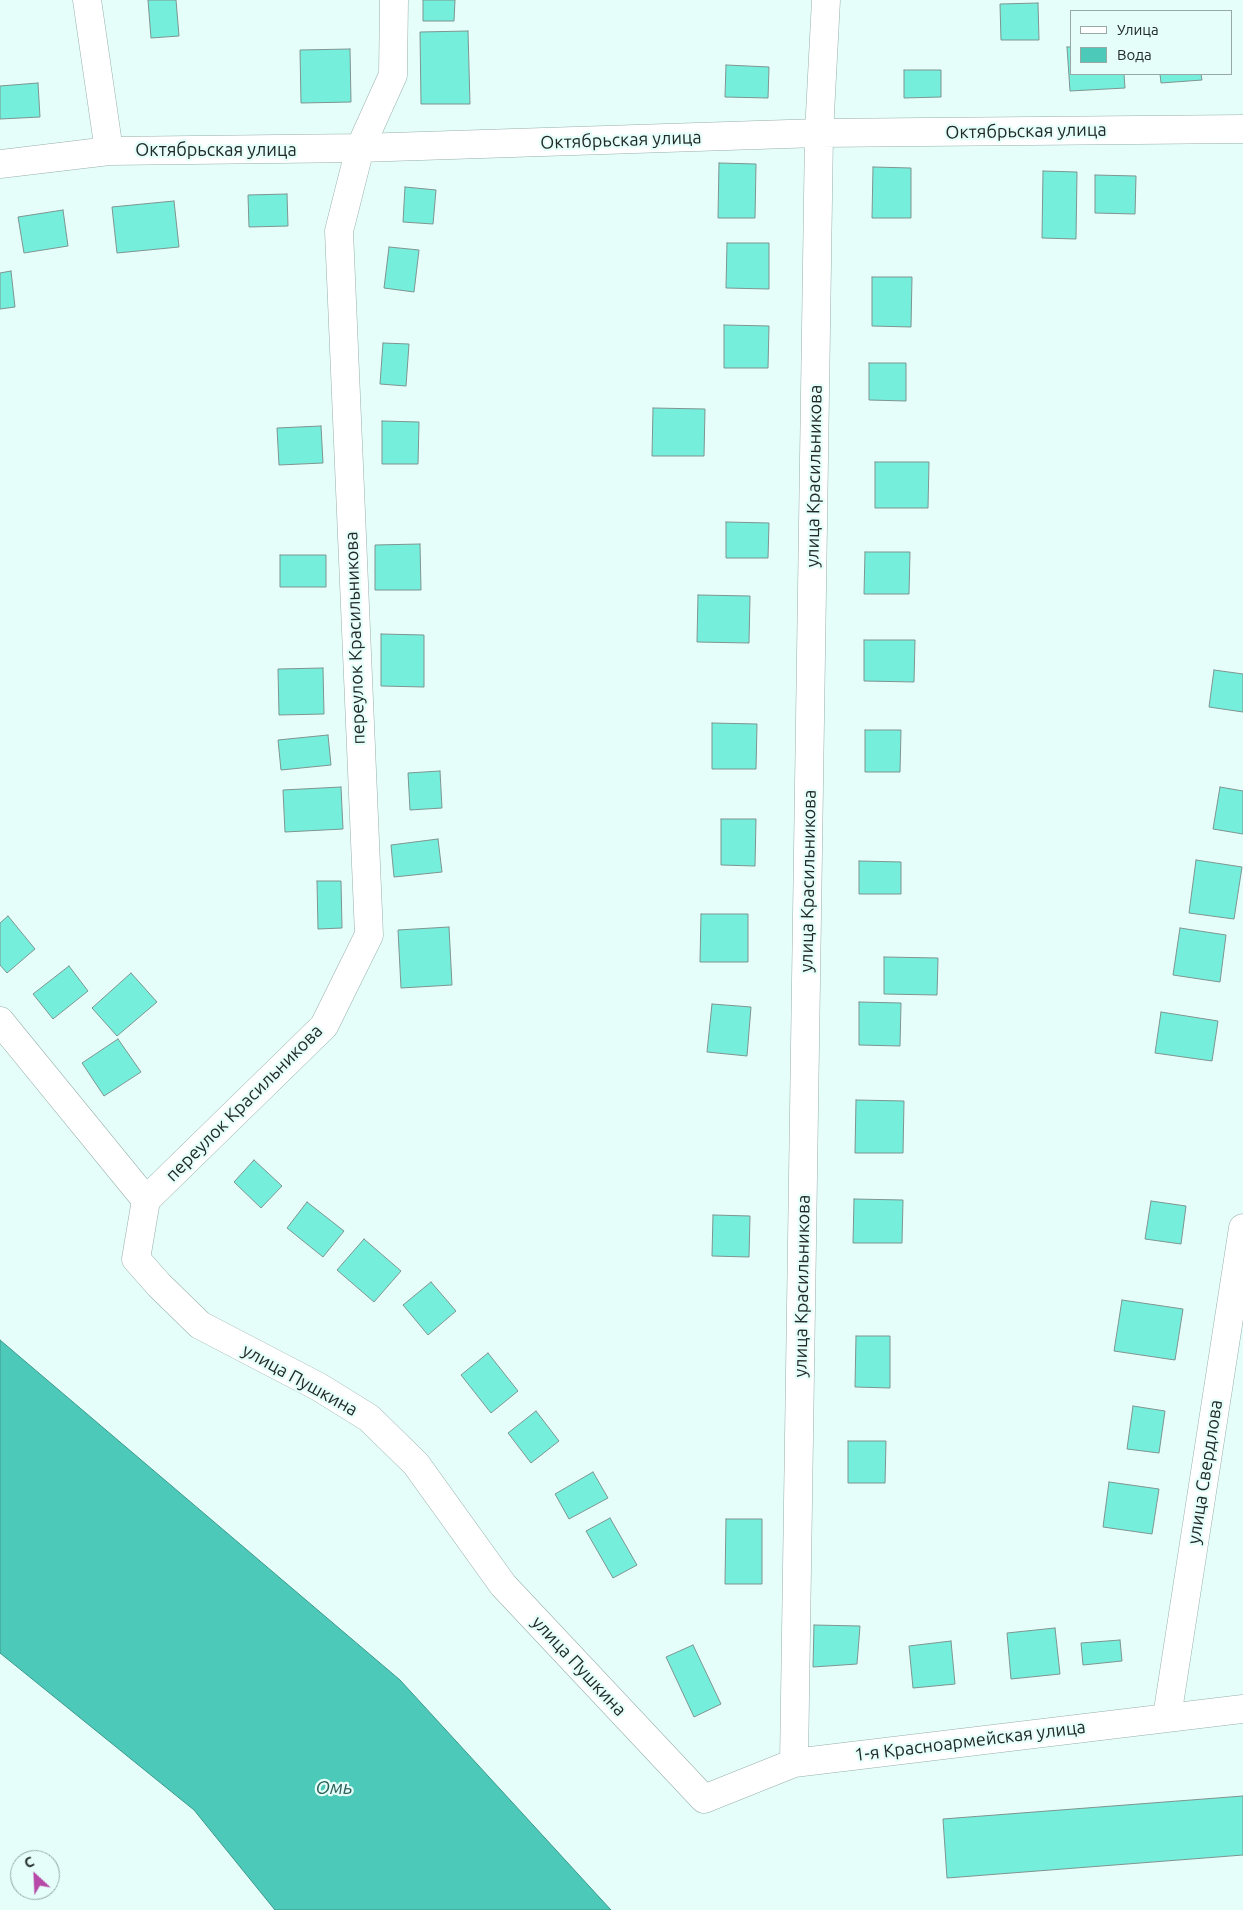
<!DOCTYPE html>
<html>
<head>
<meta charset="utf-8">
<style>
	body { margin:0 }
	#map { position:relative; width:1243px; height:1910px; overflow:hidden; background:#e5fef9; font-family:Ubuntu,sans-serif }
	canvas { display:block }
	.legend { position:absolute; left:1070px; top:10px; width:162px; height:65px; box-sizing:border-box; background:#e5fef9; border:1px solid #97a9a5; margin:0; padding:6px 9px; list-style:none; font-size:15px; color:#212a28 }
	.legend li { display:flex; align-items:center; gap:10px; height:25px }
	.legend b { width:25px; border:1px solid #97a9a5 }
	.north { position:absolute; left:10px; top:1850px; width:50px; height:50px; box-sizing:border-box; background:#e5fef9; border:1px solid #97a9a5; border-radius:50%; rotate:335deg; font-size:14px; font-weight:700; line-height:20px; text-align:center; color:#212a28 }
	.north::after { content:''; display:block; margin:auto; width:18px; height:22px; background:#b74aa9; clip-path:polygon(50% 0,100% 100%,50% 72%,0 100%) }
</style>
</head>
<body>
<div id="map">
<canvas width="1243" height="1910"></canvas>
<ul class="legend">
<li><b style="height:6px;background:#fff"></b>Улица</li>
<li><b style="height:14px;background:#4cc9b8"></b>Вода</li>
</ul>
<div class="north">С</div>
</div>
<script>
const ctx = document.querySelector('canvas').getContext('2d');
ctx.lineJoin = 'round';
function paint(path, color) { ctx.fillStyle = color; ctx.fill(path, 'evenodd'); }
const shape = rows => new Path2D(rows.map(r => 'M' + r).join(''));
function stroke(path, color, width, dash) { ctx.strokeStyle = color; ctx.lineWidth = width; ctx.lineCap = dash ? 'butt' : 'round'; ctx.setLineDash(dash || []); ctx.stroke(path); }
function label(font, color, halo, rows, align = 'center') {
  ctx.font = font + ' Ubuntu,sans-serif'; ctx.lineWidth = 4.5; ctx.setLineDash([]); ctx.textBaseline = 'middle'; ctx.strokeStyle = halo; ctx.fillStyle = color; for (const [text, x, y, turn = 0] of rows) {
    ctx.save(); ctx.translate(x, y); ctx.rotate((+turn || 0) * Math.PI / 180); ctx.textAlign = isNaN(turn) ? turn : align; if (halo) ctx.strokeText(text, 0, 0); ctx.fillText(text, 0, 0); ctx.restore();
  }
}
const water = shape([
	[0,1340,400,1680,611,1910,275,1910,194,1810,0,1653,0,1340]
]);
paint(water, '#4cc9b8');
stroke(water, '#3f998d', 1);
const building = shape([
	[148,0,176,0,179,36,151,38,148,0],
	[423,0,455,0,454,21,423,21,423,0],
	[1038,3,1039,40,1001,40,1000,4,1038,3],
	[468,31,470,104,421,104,420,32,468,31],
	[1067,47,1072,47,1072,74,1124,74,1125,88,1070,91,1067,47],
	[350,49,351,102,301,103,300,50,350,49],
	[726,65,769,67,768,98,725,97,726,65],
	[904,70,941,70,941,97,904,98,904,70],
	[1160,74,1201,74,1202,80,1161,83,1160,74],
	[38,83,40,117,0,119,0,86,38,83],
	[719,163,756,164,755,218,718,218,719,163],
	[873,167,911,168,911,218,872,218,873,167],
	[1043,171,1077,172,1076,239,1042,238,1043,171],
	[1095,175,1136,176,1135,214,1095,213,1095,175],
	[405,187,436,190,433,224,403,222,405,187],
	[287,194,288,226,249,227,248,195,287,194],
	[174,201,179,247,117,253,112,207,174,201],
	[63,210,68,246,24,253,18,217,63,210],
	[727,243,769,243,769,289,726,288,727,243],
	[389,247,419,250,414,292,384,288,389,247],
	[11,271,15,307,0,309,0,273,11,271],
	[872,277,912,277,911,327,872,326,872,277],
	[724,325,769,326,768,368,724,368,724,325],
	[383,343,409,344,406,386,380,384,383,343],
	[869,363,906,363,906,401,869,400,869,363],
	[653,408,705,409,704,456,652,456,653,408],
	[382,421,419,422,418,464,382,464,382,421],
	[321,426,323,463,279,465,277,428,321,426],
	[875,462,929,462,928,508,875,508,875,462],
	[726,522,769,523,768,558,726,558,726,522],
	[420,544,421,590,375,590,375,545,420,544],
	[865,552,910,552,909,594,864,594,865,552],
	[280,555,326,555,326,587,280,587,280,555],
	[698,595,750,596,749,643,697,642,698,595],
	[381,634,424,635,424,687,381,686,381,634],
	[864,640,915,640,914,682,864,681,864,640],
	[323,668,324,714,279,715,278,669,323,668],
	[1214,670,1243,674,1243,712,1209,707,1214,670],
	[712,723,757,724,756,769,712,769,712,723],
	[865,730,901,730,900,772,865,772,865,730],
	[328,735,331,765,281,770,278,740,328,735],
	[440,771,442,808,410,810,408,773,440,771],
	[341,787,343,829,285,832,283,790,341,787],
	[1220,787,1243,791,1243,834,1213,829,1220,787],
	[721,819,756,819,755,866,721,865,721,819],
	[438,839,442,872,394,877,391,845,438,839],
	[1196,860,1242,867,1234,919,1189,913,1196,860],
	[859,861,901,862,901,894,859,894,859,861],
	[317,881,341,881,342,928,318,929,317,881],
	[701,914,748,914,748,962,700,962,701,914],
	[8,916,35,949,7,973,0,965,0,923,8,916],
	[449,927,452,985,401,988,398,930,449,927],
	[1180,928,1226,935,1220,982,1173,975,1180,928],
	[884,957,938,958,937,995,884,994,884,957],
	[69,966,88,991,53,1019,33,994,69,966],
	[131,973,157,1002,117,1036,92,1008,131,973],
	[859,1002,901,1003,900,1046,859,1045,859,1002],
	[712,1004,751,1007,747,1056,707,1052,712,1004],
	[1161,1012,1218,1021,1212,1061,1155,1053,1161,1012],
	[118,1039,141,1072,104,1096,82,1063,118,1039],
	[856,1100,904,1101,903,1153,855,1153,856,1100],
	[254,1160,282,1186,261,1208,234,1182,254,1160],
	[854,1199,903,1200,902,1243,853,1243,854,1199],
	[1151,1201,1186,1206,1181,1244,1145,1239,1151,1201],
	[307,1202,344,1231,323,1257,287,1228,307,1202],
	[713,1215,750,1216,749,1257,712,1256,713,1215],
	[364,1239,401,1271,374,1302,337,1270,364,1239],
	[431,1282,456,1311,428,1335,403,1305,431,1282],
	[1122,1300,1183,1309,1175,1360,1114,1351,1122,1300],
	[856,1336,890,1336,890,1388,855,1387,856,1336],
	[488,1353,518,1391,491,1413,461,1375,488,1353],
	[1133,1406,1165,1411,1159,1453,1127,1449,1133,1406],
	[536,1411,559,1441,531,1463,508,1433,536,1411],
	[848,1441,886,1441,885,1483,848,1483,848,1441],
	[593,1472,608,1498,569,1519,555,1494,593,1472],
	[1109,1482,1159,1489,1152,1534,1103,1527,1109,1482],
	[610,1518,637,1565,613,1578,586,1531,610,1518],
	[726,1519,762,1519,762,1584,725,1584,726,1519],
	[814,1625,860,1626,857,1664,813,1667,814,1625],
	[1055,1628,1060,1674,1011,1679,1007,1633,1055,1628],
	[1120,1640,1122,1661,1083,1665,1081,1643,1120,1640],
	[951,1641,955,1684,913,1688,909,1646,951,1641],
	[693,1645,721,1704,694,1717,666,1657,693,1645],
	[1243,1796,1243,1855,947,1878,943,1819,1243,1796]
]);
paint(building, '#75eedc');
stroke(building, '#7e9591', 1);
const minor = shape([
	[87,0,109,151],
	[0,164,109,151,360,148,819,133,1243,129],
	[0,1021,146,1200,136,1259,159,1285,200,1325,319,1387,369,1418,416,1464,503,1585,704,1799,794,1763,1243,1709],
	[146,1200,324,1026,369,935,339,231,360,148,393,75,394,0],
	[1167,1717,1243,1228],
	[794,1763,819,133,826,0]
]);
stroke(minor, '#98afab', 29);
stroke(minor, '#fff', 28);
label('18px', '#212a28', '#e5fef9', [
	["Октябрьская улица",1026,131,-1],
	["Октябрьская улица",621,140,-2],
	["Октябрьская улица",216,150],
	["улица Красильникова",814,476,-89],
	["переулок Красильникова",355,638,-92],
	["улица Красильникова",808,881,-89],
	["переулок Красильникова",244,1103,-45],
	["улица Красильникова",802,1286,-89],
	["улица Пушкина",300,1380,29],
	["улица Свердлова",1205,1472,-81],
	["улица Пушкина",579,1666,47],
	["1-я Красноармейская улица",970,1741,-7]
]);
label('italic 19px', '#2b5f57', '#e5fef9', [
	["Омь",334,1788]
]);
</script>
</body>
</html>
